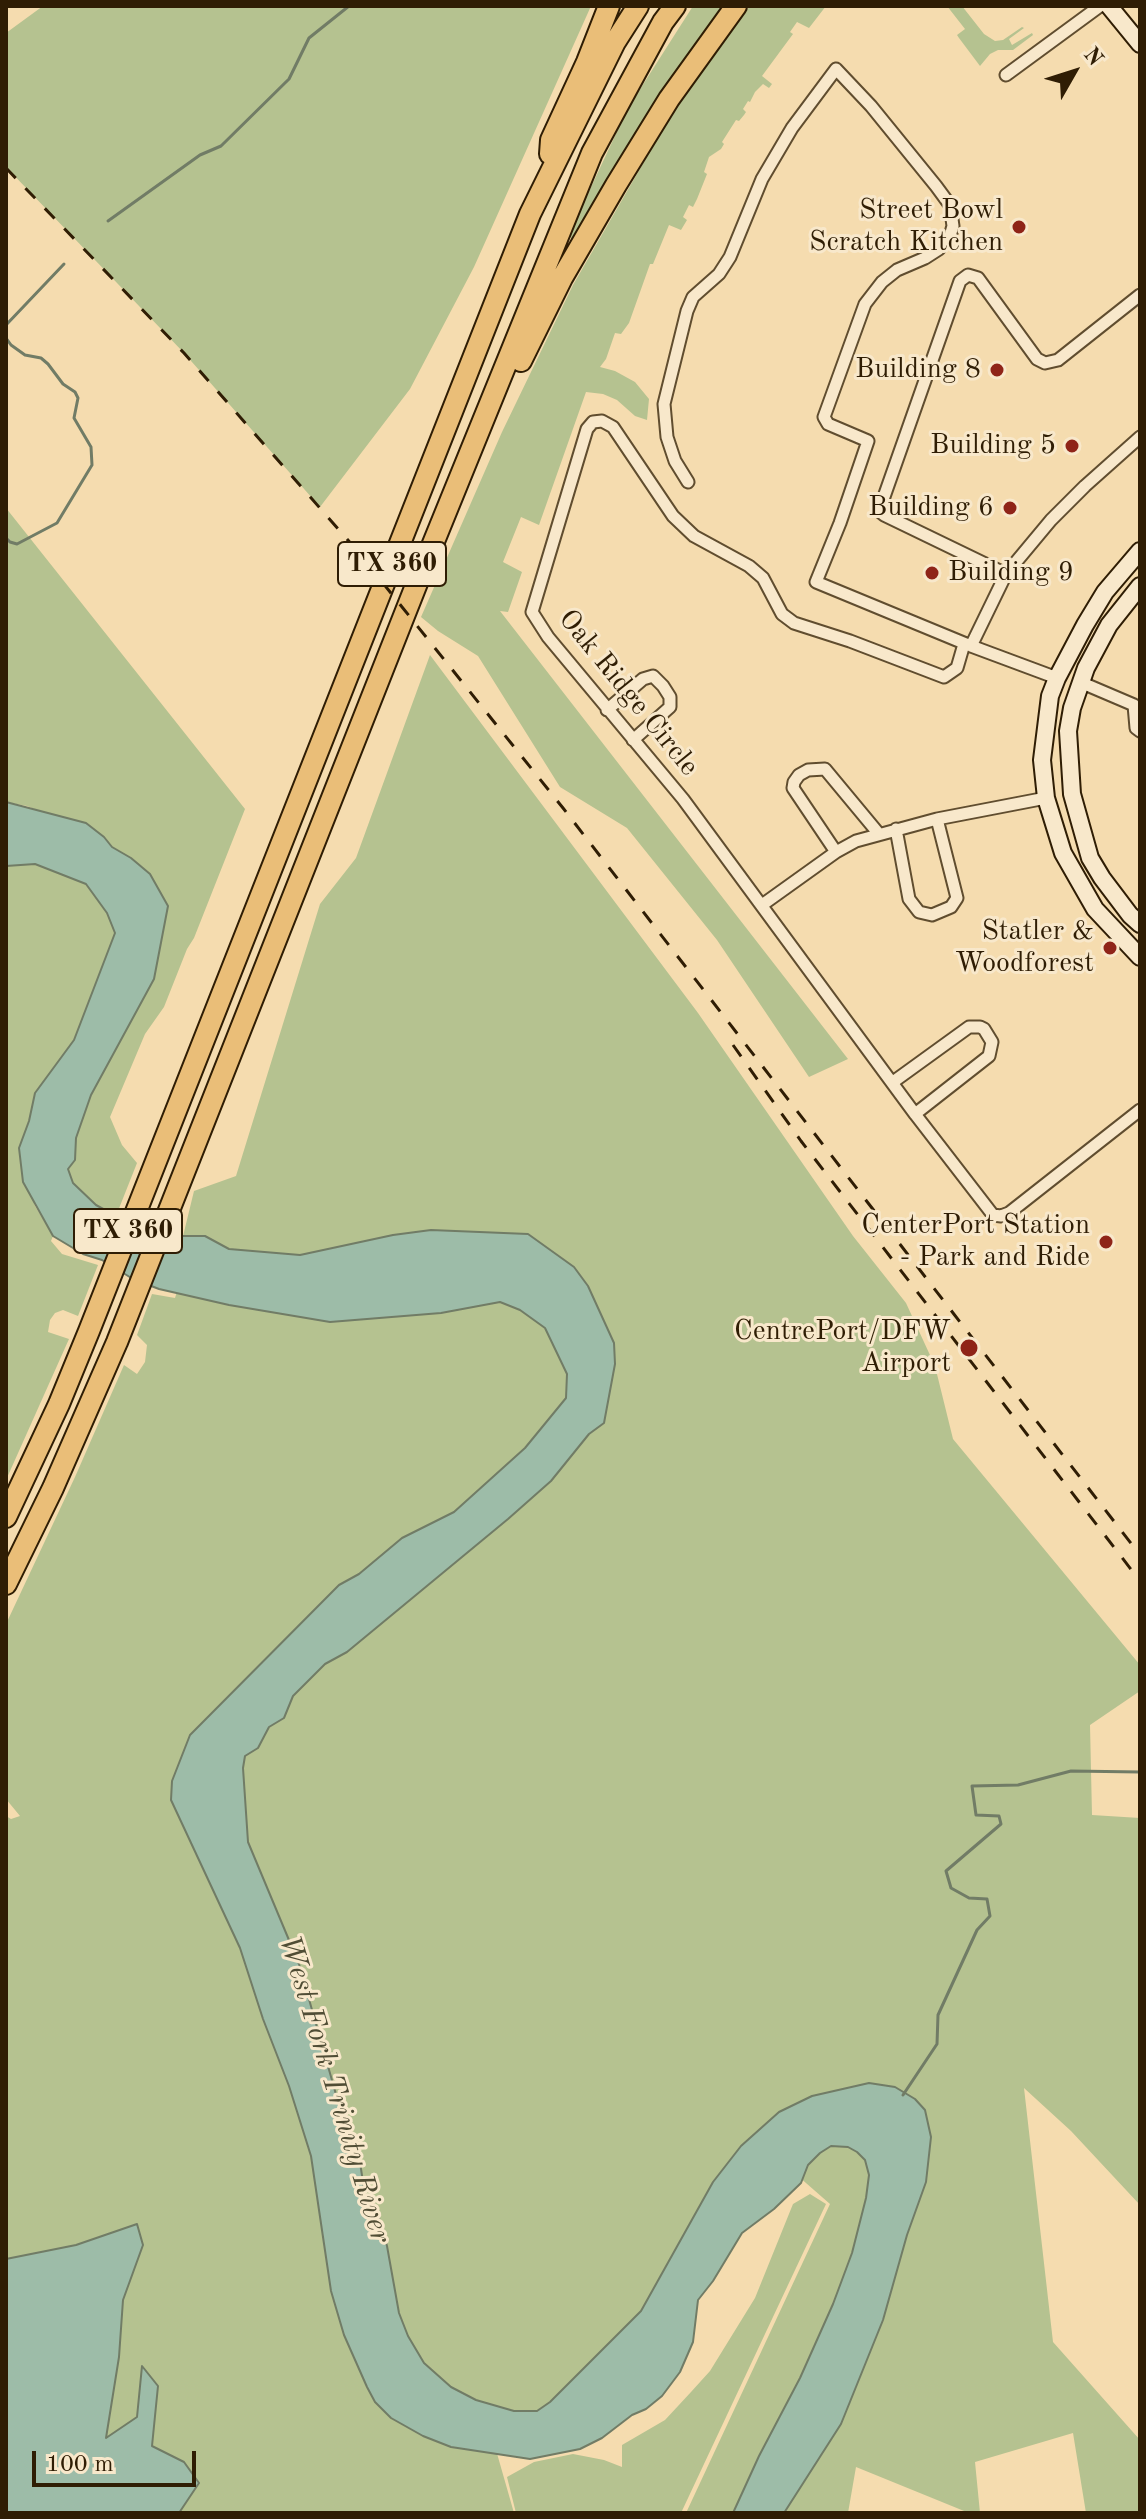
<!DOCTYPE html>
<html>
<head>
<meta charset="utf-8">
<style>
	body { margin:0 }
	#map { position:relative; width:1146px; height:2519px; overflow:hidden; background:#f5dcaf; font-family:"Old Standard TT",serif }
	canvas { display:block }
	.frame { position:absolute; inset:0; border:8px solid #2f1d04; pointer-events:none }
	.north { position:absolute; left:1034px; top:32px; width:80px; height:80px; -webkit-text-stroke:6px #f8e8cb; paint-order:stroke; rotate:51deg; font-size:22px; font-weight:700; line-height:32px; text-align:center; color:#2f1d04 }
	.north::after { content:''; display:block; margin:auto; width:28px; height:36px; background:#2f1d04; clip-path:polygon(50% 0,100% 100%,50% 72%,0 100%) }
	.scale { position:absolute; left:32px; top:2451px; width:164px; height:36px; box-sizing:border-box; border:4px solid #2f1d04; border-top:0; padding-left:10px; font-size:24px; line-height:28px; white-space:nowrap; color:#2f1d04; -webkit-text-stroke:6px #f8e8cb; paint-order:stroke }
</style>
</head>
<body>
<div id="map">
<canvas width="1146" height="2519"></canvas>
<div class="frame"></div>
<div class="north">N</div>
<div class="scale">100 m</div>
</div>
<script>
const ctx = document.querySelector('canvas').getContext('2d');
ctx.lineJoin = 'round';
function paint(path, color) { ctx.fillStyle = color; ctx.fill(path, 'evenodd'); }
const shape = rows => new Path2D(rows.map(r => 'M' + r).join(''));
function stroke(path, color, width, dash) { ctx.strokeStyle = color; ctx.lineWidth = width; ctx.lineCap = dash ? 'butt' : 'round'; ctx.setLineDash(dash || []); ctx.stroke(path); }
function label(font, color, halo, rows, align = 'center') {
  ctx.font = font + ' "Old Standard TT",serif'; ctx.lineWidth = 6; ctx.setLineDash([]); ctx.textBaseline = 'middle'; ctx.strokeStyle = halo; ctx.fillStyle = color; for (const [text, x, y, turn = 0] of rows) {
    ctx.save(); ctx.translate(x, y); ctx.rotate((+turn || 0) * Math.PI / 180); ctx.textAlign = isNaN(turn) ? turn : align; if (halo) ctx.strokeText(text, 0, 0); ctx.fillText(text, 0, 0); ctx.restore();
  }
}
paint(shape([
	[43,6,591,6,474,267,410,389,320,507,184,353,6,167,6,33],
	[693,6,724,6,579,234,571,240,570,232,628,108],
	[750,6,826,6,809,28,797,22,790,32,793,34,762,76,772,84,769,88,763,84,755,92,750,102,748,101,743,109,746,112,744,115,739,121,736,120,722,142,724,144,721,149,709,157,704,172,707,174,697,199,693,207,689,205,683,217,687,220,681,230,669,225,653,264,650,264,629,323,621,334,615,333,606,359,600,367,615,371,635,382,649,399,647,420,635,416,617,400,603,394,586,392,539,525,521,517,503,562,522,572,508,612,500,611,848,1059,809,1077,717,940,627,828,560,787,478,656,438,631,421,617,502,432,573,285,664,127,706,61],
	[947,6,962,6,984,34,995,41,1003,40,1022,27,1024,28,1009,39,1012,45,1032,33,1033,35,1013,50,998,50,990,54,980,66,959,38,957,35,965,29],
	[6,508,245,809,194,938,187,949,164,1007,145,1034,110,1117,122,1145,137,1163,116,1216,96,1205,73,1183,68,1169,75,1160,76,1138,91,1095,154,979,168,906,131,858,112,847,104,837,27,806,6,802],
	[430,655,698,1013,853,1236,906,1303,935,1366,953,1439,1140,1665,1140,1691,1090,1725,1092,1815,1140,1818,1140,2205,1071,2131,1024,2088,1053,2342,1140,2440,1140,2513,1086,2513,1073,2433,975,2462,980,2513,969,2513,856,2467,848,2513,686,2513,830,2204,766,2148,677,2329,496,2450,514,2513,6,2513,6,1816,11,1819,20,1816,6,1799,6,1624,75,1477,124,1365,137,1374,145,1362,147,1345,137,1335,152,1294,175,1298,179,1285,176,1265,194,1191,236,1176,320,904,356,858],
	[35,864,86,884,107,913,115,933,74,1040,35,1093,29,1121,19,1148,35,1206,53,1236,51,1241,62,1254,98,1265,78,1316,63,1310,55,1313,50,1320,48,1332,69,1339,6,1480,6,866],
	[810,2194,826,2204,681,2513,516,2513,507,2477,534,2462,573,2454,604,2460,622,2467,622,2445,665,2420,691,2392,710,2371,755,2298,793,2204]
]), '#b5c290');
const water = shape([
	[6,802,86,823,104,837,112,847,131,858,150,874,168,906,154,979,91,1095,76,1138,75,1160,68,1169,73,1183,96,1205,116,1216,177,1236,205,1236,229,1249,300,1255,393,1235,431,1230,528,1234,574,1267,588,1286,614,1343,615,1364,604,1423,589,1434,551,1481,508,1519,347,1652,325,1664,293,1696,284,1718,269,1727,258,1748,245,1756,243,1768,248,1842,299,1964,339,2105,358,2149,366,2202,377,2211,387,2246,399,2313,408,2336,424,2363,451,2387,476,2400,514,2411,537,2411,550,2402,641,2311,713,2182,741,2146,779,2112,812,2096,869,2083,895,2087,915,2099,925,2110,931,2137,926,2182,907,2235,883,2320,841,2424,784,2513,733,2513,759,2456,800,2378,833,2304,852,2253,866,2198,869,2175,865,2160,857,2152,848,2147,831,2146,820,2153,808,2165,801,2183,774,2209,742,2233,713,2281,698,2300,693,2342,680,2372,662,2396,646,2409,632,2415,602,2438,580,2449,530,2459,451,2447,423,2436,391,2418,375,2402,367,2387,344,2335,331,2291,311,2156,289,2086,263,2019,240,1948,171,1800,172,1781,190,1735,339,1585,359,1574,402,1538,454,1512,525,1448,566,1398,567,1374,545,1328,520,1310,500,1302,441,1313,330,1322,229,1305,159,1289,133,1279,102,1260,83,1254,53,1236,23,1182,19,1148,29,1121,35,1093,74,1040,115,933,107,913,86,884,35,864,6,866,6,802],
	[137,2224,143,2245,123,2300,119,2357,106,2438,137,2417,142,2366,158,2386,152,2446,184,2462,199,2483,179,2513,6,2513,6,2259,76,2245,137,2224]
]);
paint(water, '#9dbca8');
stroke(water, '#717c66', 2);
stroke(shape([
	[108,221,200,155,221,146,289,79,309,38,349,6],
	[6,325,64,264],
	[6,338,11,345,25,355,41,358,48,364,63,384,75,392,78,398,74,418,91,447,92,465,57,523,17,544,10,542,6,538],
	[6,589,6,595],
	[903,2095,937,2044,938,2015,977,1930,990,1916,987,1899,969,1898,951,1888,946,1871,1001,1824,999,1816,976,1815,972,1786,1018,1785,1071,1771,1140,1772]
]), '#717c66', 3);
const street = shape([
	[1006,75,1100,6],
	[688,482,675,461,667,437,664,404,687,311,693,297,719,274,730,257,762,179,792,128,836,69,871,106,936,186,950,205,953,226,950,236,939,249,925,258,897,270,882,282,865,304,824,417,828,424,868,441,840,523,816,582,971,646,1057,678],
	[1006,574,1051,520,1085,486,1140,437],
	[964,644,957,668,944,677,850,641,794,623,782,614,763,578,749,566,694,536,673,516,613,427,602,421,593,422,587,429,532,612,548,637,683,799,915,1114,993,1215,1001,1216,1009,1213,1140,1110],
	[971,646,1006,574,884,515,879,511,960,281,968,275,978,278,1037,359,1045,363,1058,360,1140,295],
	[1080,682,1134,705],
	[1134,705,1136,728,1140,731],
	[607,710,643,679,653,676,663,686,670,697,670,707,633,740],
	[896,829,909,899,919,912,932,915,951,907,957,898,937,819],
	[836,852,793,788,794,782,799,775,808,770,825,769,879,834],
	[762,905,836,852,856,841,937,819,1046,798],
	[893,1082,969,1027,980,1027,984,1029,992,1042,989,1056,915,1114]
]);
const secondary = shape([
	[1109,6,1140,44],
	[1140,551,1105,592,1085,625,1057,678,1050,696,1042,760,1046,798,1063,853,1095,909,1140,957],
	[1140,586,1109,625,1086,668,1072,708,1068,731,1072,794,1090,858,1102,878,1130,915,1140,924]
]);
const highway = shape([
	[550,154,551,140,587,62,609,6],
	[521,361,562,278,616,185,669,99,736,6],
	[6,1517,59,1404,89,1331,530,214,615,42,638,6],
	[6,1584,53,1488,117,1342,417,583,592,153,663,22,675,6]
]);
stroke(street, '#604d2f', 15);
stroke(secondary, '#2f1d04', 20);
stroke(highway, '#2f1d04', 24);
stroke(street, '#f8e8cb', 11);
stroke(secondary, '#f8e8cb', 16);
stroke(highway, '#eabe78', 20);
stroke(shape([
	[6,168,184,353,354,547,563,808,1140,1555],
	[733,1045,801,1141,1140,1581]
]), '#2f1d04', 3, [14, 14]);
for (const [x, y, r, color] of [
	[1019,227,8,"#8f2418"],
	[997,370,8,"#8f2418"],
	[1072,446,8,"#8f2418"],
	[1010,508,8,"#8f2418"],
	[932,573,8,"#8f2418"],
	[1110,948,8,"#8f2418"],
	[1106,1242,8,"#8f2418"],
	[969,1348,10,"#8f2418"]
]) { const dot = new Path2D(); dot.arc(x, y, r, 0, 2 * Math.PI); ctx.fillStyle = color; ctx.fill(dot); stroke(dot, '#f8e8cb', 3); }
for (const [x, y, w] of [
	[392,564,108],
	[128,1231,108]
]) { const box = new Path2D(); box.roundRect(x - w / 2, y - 22, w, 44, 6); ctx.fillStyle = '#f8e8cb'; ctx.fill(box); stroke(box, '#2f1d04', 2); }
label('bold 26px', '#2f1d04', null, [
	["TX 360",392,564],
	["TX 360",128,1231]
]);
label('28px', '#2f1d04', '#f8e8cb', [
	["Street Bowl",1003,211],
	["Scratch Kitchen",1003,243],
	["Building 8",981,370],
	["Building 5",1056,446],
	["Building 6",994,508],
	["Building 9",948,573,"left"],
	["Statler &",1094,932],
	["Woodforest",1094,964],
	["CenterPort Station",1090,1226],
	["- Park and Ride",1090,1258],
	["CentrePort/DFW",951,1332],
	["Airport",951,1364]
], 'right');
label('28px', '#2f1d04', '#f8e8cb', [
	["Oak Ridge Circle",628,693,51]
]);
label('italic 30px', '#504d35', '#f8e8cb', [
	["West Fork Trinity River",334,2089,73]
]);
</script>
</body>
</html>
